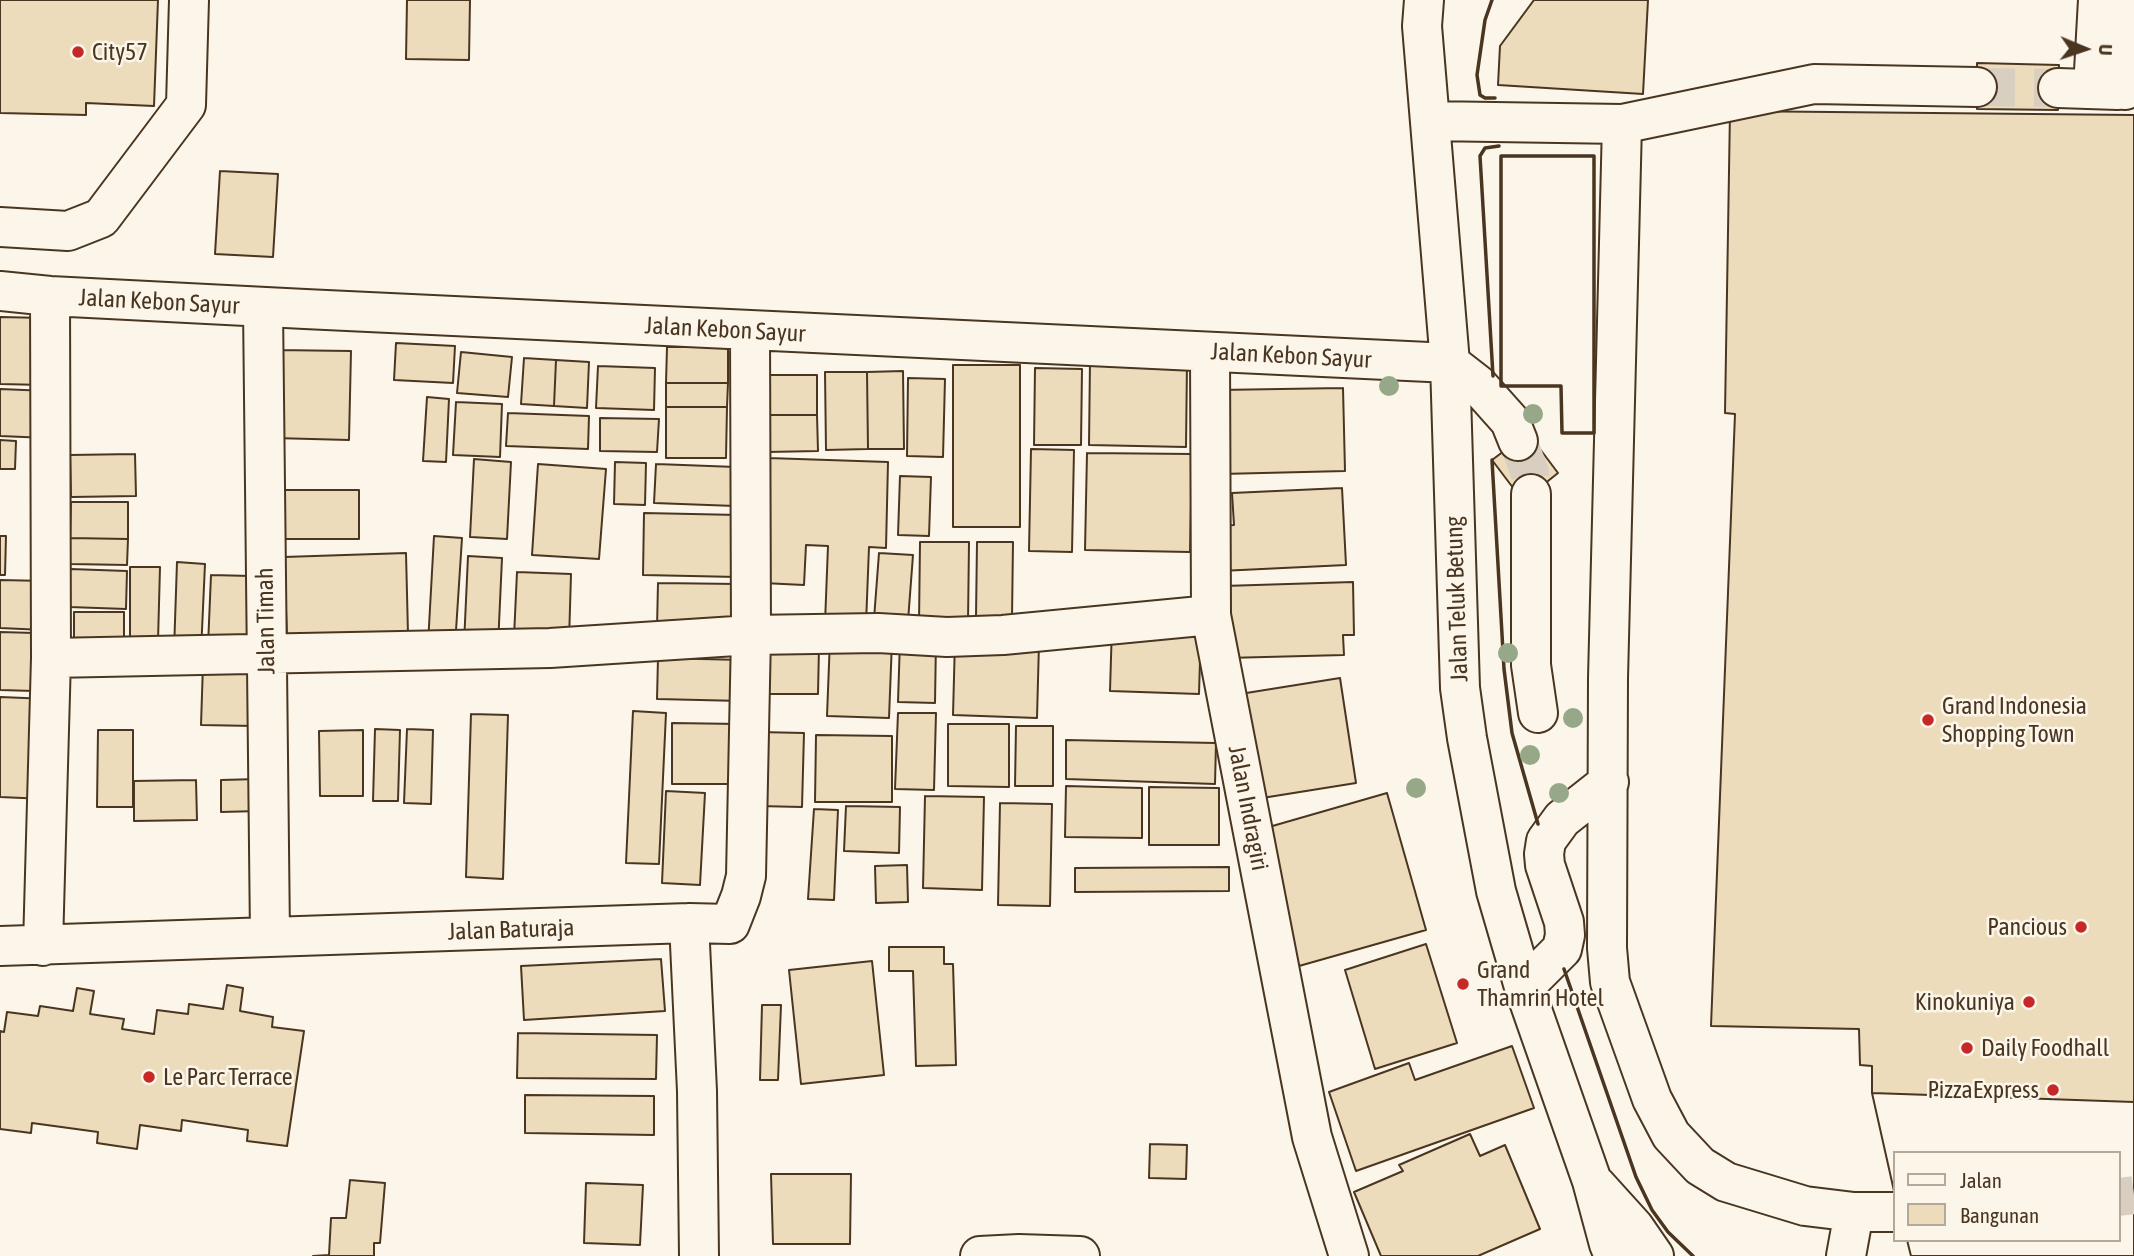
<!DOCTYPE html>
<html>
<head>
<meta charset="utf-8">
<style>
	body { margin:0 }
	#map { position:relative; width:2134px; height:1256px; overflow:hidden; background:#fbf6e9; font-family:"Asap Condensed",sans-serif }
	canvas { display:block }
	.legend { position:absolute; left:1893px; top:1151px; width:228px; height:91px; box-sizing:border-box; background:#fbf6e9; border:2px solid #b4a999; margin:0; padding:9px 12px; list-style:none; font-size:21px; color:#4a3520 }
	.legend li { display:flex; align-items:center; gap:14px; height:35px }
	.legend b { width:35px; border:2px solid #b4a999 }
	.north { position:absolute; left:2050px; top:14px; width:70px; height:70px; -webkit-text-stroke:5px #fbf6e9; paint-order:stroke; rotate:92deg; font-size:19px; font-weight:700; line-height:28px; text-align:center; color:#4a3520 }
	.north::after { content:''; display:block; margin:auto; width:24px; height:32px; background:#4a3520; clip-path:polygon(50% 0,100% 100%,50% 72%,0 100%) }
</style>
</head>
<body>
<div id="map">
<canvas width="2134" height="1256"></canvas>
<ul class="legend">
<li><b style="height:9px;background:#fbf6e9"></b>Jalan</li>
<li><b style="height:19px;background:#ecdcbc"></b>Bangunan</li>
</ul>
<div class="north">U</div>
</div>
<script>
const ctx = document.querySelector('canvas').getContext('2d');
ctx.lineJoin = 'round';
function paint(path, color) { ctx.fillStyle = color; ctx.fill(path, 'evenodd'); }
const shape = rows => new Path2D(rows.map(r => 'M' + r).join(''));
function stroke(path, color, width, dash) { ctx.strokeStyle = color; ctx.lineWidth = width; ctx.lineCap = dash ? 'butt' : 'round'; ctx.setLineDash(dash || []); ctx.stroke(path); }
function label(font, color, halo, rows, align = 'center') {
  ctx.font = font + ' "Asap Condensed",sans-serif'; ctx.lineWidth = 5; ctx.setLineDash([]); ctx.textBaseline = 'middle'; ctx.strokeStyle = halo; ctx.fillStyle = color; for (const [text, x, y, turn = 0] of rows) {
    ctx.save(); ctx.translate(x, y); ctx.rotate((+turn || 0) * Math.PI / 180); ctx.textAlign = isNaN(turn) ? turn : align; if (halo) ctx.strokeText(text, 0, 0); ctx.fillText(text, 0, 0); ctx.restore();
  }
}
const building = shape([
	[0,0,158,0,154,106,86,103,86,115,0,113,0,0],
	[407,0,470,0,469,60,406,59,407,0],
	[1534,0,1648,0,1643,94,1498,85,1500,46,1534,0],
	[1977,63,2059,65,2058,110,1977,109,1977,63],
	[1730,111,2134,115,2134,1256,1911,1256,1907,1240,2118,1240,2118,1153,1894,1153,1894,1191,1872,1093,1872,1066,1860,1065,1859,1029,1711,1026,1735,414,1725,413,1730,111],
	[220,171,278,174,273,257,215,254,220,171],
	[0,317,45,318,44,385,0,384,0,317],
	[396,343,455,346,453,383,394,380,396,343],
	[667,347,728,347,728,383,666,383,667,347],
	[276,350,351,351,349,440,274,438,276,350],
	[461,352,512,357,508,397,457,393,461,352],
	[524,358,556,360,554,406,521,404,524,358],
	[556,360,589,362,587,408,554,406,556,360],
	[1090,361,1187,363,1186,447,1089,445,1090,361],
	[953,365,1020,365,1020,527,953,527,953,365],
	[598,366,655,368,654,410,596,408,598,366],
	[1035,368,1082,369,1081,445,1034,445,1035,368],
	[903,371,904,449,868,449,867,372,903,371],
	[825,372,867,372,868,449,826,450,825,372],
	[767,375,817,375,817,415,767,415,767,375],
	[908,378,945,379,943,457,907,456,908,378],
	[666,383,728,383,727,407,666,407,666,383],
	[1343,388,1345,471,1221,474,1219,390,1343,388],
	[0,389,48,391,47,438,0,436,0,389],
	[427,397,449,399,446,462,423,461,427,397],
	[456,402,502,404,500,457,453,455,456,402],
	[666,407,727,407,726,458,666,458,666,407],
	[508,413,589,416,588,449,506,446,508,413],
	[767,415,817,415,818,451,767,452,767,415],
	[600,418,659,419,657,452,600,451,600,418],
	[1528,433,1558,473,1523,501,1492,460,1528,433],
	[0,440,16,441,15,469,0,469,0,440],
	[1031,449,1074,450,1072,552,1029,551,1031,449],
	[1087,453,1192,454,1190,552,1085,550,1087,453],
	[135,454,136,496,71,497,70,455,135,454],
	[768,458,888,462,886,548,869,547,866,624,825,623,828,546,806,545,804,585,763,583,768,458],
	[474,459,511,462,507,539,470,537,474,459],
	[615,462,646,463,645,505,614,504,615,462],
	[538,464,606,469,599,559,532,555,538,464],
	[656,464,736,467,735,506,654,503,656,464],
	[900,476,931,477,929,536,898,535,900,476],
	[1342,488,1346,565,1220,571,1217,526,1234,525,1232,493,1342,488],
	[280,490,359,490,359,539,280,539,280,490],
	[71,502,128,502,128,539,70,538,71,502],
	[644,513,739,515,738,577,643,575,644,513],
	[0,536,6,536,5,575,0,575,0,536],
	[434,536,462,538,455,646,428,644,434,536],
	[70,538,128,539,127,565,70,564,70,538],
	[920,542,969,542,968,624,919,623,920,542],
	[977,542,1013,542,1012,618,976,617,977,542],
	[406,553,408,634,287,637,284,557,406,553],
	[879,553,913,555,908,621,874,619,879,553],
	[468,556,502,558,498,646,464,644,468,556],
	[177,562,205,564,201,652,174,651,177,562],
	[130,567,160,567,158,641,130,643,130,567],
	[70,569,127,571,126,609,69,607,70,569],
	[517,572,571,574,569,641,514,637,517,572],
	[211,575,251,576,249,647,208,646,211,575],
	[0,580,46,581,44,630,0,628,0,580],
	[1353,582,1354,635,1343,635,1344,655,1226,658,1223,586,1353,582],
	[658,583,738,584,737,629,657,628,658,583],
	[74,612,124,612,124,652,74,652,74,612],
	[1112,625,1201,627,1199,694,1110,691,1112,625],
	[0,632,35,633,34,691,0,690,0,632],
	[830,639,892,641,889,718,827,716,830,639],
	[900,640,936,640,935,703,898,702,900,640],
	[955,640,1039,643,1037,718,953,715,955,640],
	[760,646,819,647,818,694,760,694,760,646],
	[658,658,744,660,742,701,657,699,658,658],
	[203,664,256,666,254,726,201,725,203,664],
	[1340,678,1356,783,1256,799,1240,694,1340,678],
	[0,697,49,699,45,799,0,797,0,697],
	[633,711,666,713,659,864,626,863,633,711],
	[898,713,936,713,934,790,895,789,898,713],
	[471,714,508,715,503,879,466,877,471,714],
	[672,723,739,724,739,784,672,784,672,723],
	[948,724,1009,724,1009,787,948,786,948,724],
	[1016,726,1053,726,1053,786,1015,786,1016,726],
	[375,729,400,730,398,801,373,801,375,729],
	[407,729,433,730,431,804,404,803,407,729],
	[98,730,133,730,133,807,97,807,98,730],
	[363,730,363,796,320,796,319,731,363,730],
	[759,732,804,733,802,807,758,806,759,732],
	[816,735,892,736,892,802,815,802,816,735],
	[1066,740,1216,743,1215,784,1066,779,1066,740],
	[259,779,259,811,221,812,221,780,259,779],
	[196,780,197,820,134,821,134,781,196,780],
	[1066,786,1142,788,1142,838,1065,837,1066,786],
	[1149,787,1219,788,1219,845,1149,845,1149,787],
	[666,791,705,793,700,885,662,883,666,791],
	[1387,793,1426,930,1299,966,1262,829,1387,793],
	[925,796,984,797,982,890,923,888,925,796],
	[1000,803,1052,804,1050,906,998,905,1000,803],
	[846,806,900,807,899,853,844,851,846,806],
	[814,809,838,810,834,900,808,899,814,809],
	[907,865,908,902,876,903,875,866,907,865],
	[1229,867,1229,891,1075,892,1075,868,1229,867],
	[1426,944,1457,1043,1375,1069,1345,970,1426,944],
	[889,947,944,947,944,964,953,964,956,1065,916,1066,913,971,889,971,889,947],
	[661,959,665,1011,524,1020,521,966,661,959],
	[872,961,884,1075,801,1084,789,970,872,961],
	[227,985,243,988,240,1011,273,1017,272,1027,304,1031,287,1146,247,1141,248,1130,182,1120,181,1131,140,1125,137,1149,97,1143,98,1132,32,1123,31,1133,0,1129,0,1031,4,1032,7,1012,38,1016,40,1006,73,1011,77,988,94,991,90,1014,124,1019,122,1029,154,1034,157,1010,188,1014,189,1004,223,1009,227,985],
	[762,1005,781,1005,778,1080,760,1080,762,1005],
	[518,1033,657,1035,656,1079,517,1078,518,1033],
	[1512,1046,1534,1108,1356,1171,1329,1092,1409,1063,1415,1080,1512,1046],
	[1872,1093,2134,1102,2134,1256,1911,1256,1907,1240,2118,1240,2118,1153,1894,1153,1894,1191,1872,1093],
	[525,1095,654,1096,654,1135,525,1133,525,1095],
	[1470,1134,1480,1156,1505,1145,1540,1229,1478,1256,1381,1256,1354,1192,1403,1171,1399,1165,1470,1134],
	[1150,1144,1187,1145,1186,1179,1149,1178,1150,1144],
	[771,1174,851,1174,850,1244,773,1244,771,1174],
	[350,1180,385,1183,380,1243,374,1243,374,1256,313,1256,329,1255,331,1218,346,1218,350,1180],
	[586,1183,643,1185,640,1245,584,1243,586,1183]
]);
paint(building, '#ecdcbc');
stroke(building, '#4a3520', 2);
stroke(shape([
	[1977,87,2058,88],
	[1518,441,1530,473,1531,494],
	[2118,1197,2134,1195]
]), '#d8cfc1', 38, [38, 19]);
const minor = shape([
	[1424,0,1422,26,1450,363,1460,688,1467,738,1496,891,1524,987,1592,1181,1609,1244,1614,1256],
	[2058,88,2118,90],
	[2093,89,2098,0],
	[2125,90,2132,0],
	[1430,121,1622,124,1814,84,1977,87],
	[1622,124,1608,678,1607,948,1610,982,1652,1099,1671,1135,1700,1166,1726,1182,1805,1206,1854,1212,1894,1212],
	[0,227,68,231,101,218,186,105,189,0],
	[0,291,50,296,305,309,1450,363],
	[263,307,270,936],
	[1210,353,1211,615,1312,1137,1349,1256],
	[1450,363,1477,384,1510,421,1518,441],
	[1531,494,1531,665,1538,713],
	[51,658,550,648,751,635,878,633,947,637,1003,635,1211,615],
	[689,923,697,1091,699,1256],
	[0,946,689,923,730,924,741,896,746,876,751,635,750,331],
	[43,946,51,658,50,296],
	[1524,987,1562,949,1565,935,1564,922,1545,865,1544,854,1546,841,1562,819,1609,782],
	[1596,1185,1634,1227,1654,1256],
	[980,1256,1019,1254,1080,1256],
	[1846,1256,1854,1212]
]);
stroke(minor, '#4a3520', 42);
stroke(minor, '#fbf6e9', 38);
stroke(shape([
	[1492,0,1485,20,1477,75,1480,95,1485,98,1495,98],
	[1501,156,1594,156,1594,433,1562,433,1561,386,1501,386,1501,156],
	[1493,376,1480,156,1485,148,1499,146],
	[1492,460,1504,669,1512,733,1538,824],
	[1564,969,1636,1177,1652,1210,1668,1232,1693,1256]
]), '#4a3520', 3.5);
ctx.fillStyle = '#96a887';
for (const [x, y] of [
	[1389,386],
	[1533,414],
	[1508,653],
	[1573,718],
	[1530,755],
	[1416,788],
	[1559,793]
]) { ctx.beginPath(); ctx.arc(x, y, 10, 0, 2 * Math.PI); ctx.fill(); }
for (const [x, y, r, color] of [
	[78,52,7,"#c62828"],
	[1928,720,7,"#c62828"],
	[2081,927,7,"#c62828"],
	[1463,984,7,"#c62828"],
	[2029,1002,7,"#c62828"],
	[1967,1048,7,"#c62828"],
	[149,1077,7,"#c62828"],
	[2053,1090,7,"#c62828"]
]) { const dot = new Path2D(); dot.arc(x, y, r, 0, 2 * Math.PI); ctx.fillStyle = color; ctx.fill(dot); stroke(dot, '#fbf6e9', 2.5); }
label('24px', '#4a3520', '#fbf6e9', [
	["City57",92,52],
	["Grand Indonesia",1942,706],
	["Shopping Town",1942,734],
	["Pancious",2067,927,"right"],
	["Grand",1477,970],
	["Thamrin Hotel",1477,998],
	["Kinokuniya",2015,1002,"right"],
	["Daily Foodhall",1981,1048],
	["Le Parc Terrace",163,1077],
	["PizzaExpress",2039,1090,"right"]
], 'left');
label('24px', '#4a3520', '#fbf6e9', [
	["Jalan Kebon Sayur",159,302,3],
	["Jalan Kebon Sayur",725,330,3],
	["Jalan Kebon Sayur",1291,356,3],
	["Jalan Teluk Betung",1457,599,-92],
	["Jalan Timah",266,621,-91],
	["Jalan Indragiri",1248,808,79],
	["Jalan Baturaja",511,930,-2]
]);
</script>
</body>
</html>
